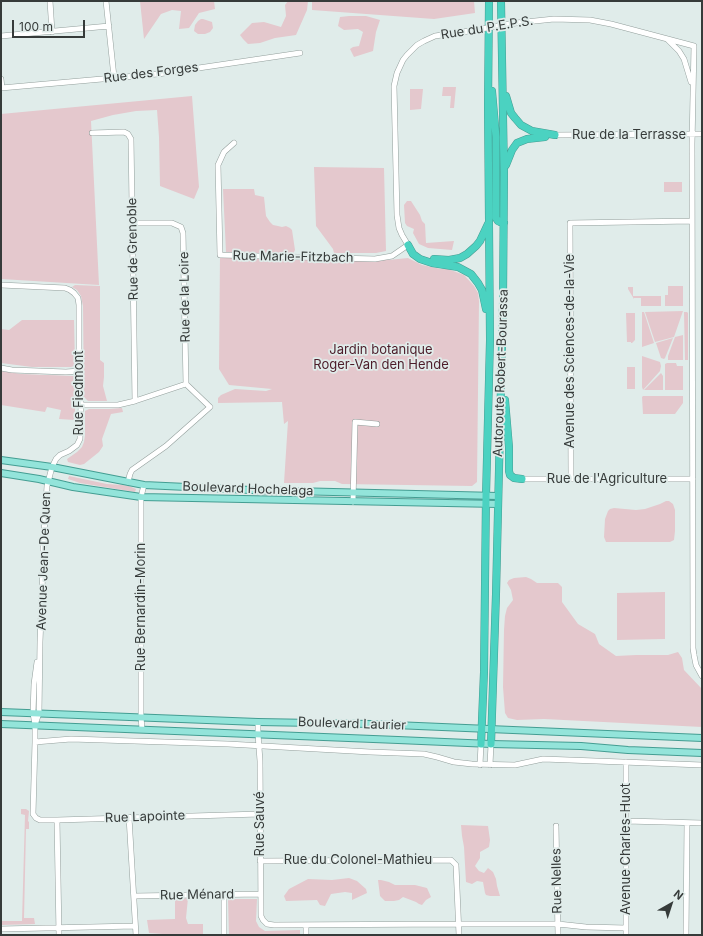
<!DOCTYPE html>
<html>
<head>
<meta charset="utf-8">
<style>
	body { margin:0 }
	#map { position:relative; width:703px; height:936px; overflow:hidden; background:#e0ecea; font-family:Inter,sans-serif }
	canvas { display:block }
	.frame { position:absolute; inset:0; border:2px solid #363b3a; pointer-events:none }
	.north { position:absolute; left:651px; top:884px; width:40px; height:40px; -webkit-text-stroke:3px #e0ecea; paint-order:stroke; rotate:39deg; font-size:11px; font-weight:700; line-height:16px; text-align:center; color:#363b3a }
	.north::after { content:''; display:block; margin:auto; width:14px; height:18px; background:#363b3a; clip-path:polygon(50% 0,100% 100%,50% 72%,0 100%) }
	.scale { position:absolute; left:12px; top:20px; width:73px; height:18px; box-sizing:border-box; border:2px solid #363b3a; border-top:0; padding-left:5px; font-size:12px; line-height:14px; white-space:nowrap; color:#363b3a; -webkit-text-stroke:3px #e0ecea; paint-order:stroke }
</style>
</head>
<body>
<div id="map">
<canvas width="703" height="936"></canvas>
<div class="frame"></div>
<div class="north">N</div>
<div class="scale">100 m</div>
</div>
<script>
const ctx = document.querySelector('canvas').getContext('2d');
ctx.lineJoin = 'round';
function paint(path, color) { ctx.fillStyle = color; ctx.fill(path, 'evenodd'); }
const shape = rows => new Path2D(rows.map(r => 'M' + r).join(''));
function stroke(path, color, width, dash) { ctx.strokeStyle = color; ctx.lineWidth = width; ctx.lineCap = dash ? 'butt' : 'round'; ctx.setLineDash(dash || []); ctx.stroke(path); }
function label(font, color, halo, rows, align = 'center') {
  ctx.font = font + ' Inter,sans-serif'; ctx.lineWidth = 3.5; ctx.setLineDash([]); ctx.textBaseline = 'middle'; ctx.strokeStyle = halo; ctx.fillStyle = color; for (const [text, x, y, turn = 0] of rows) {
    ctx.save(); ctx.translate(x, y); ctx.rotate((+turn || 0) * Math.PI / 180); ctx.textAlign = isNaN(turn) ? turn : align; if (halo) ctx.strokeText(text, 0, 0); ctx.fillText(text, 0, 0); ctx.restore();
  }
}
paint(shape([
	[140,1,214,1,215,9,199,13,189,28,179,29,181,11,172,10,161,14,144,39],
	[288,1,308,1,307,10,296,35,275,38,260,43,248,44,243,39,240,35,252,23,264,22,281,27,286,16,285,5],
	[312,1,474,1,475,13,434,19,312,10],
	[349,16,366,16,380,20,376,32,373,51,354,57,350,49,353,47,359,46,363,32,358,29,344,30,338,26,340,17],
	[201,19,203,19,212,22,213,28,210,32,205,34,198,34,194,31,195,25,198,21],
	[443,87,456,87,454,108,450,108,451,96,442,96],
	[410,89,423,89,421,109,410,110],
	[192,96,199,187,194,199,160,186,159,137,157,110,136,111,113,115,91,121,99,285,1,279,1,114],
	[314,167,384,168,386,251,376,253,334,253,333,249,316,226],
	[664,182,682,182,682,192,664,192],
	[223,189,254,189,255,195,264,197,266,216,270,222,273,225,278,226,282,227,286,226,290,228,292,230,295,250,293,254,226,252],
	[407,201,411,201,420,215,422,221,425,224,426,243,454,241,452,250,428,248,419,244,413,233,414,229,407,226,405,223,404,205],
	[220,255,388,260,408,258,422,265,441,269,448,269,464,275,474,286,478,293,479,301,477,482,472,486,342,484,335,481,320,481,313,483,284,483,288,421,284,424,282,402,218,403,218,398,221,395,235,389,266,391,272,389,229,385,219,369],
	[75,285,100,286,100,360,104,363,104,377,103,386,107,401,88,401,84,397,83,306,81,296,77,290,72,287],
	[668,286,683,286,683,306,665,306,665,295,668,295],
	[628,287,633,287,633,296,661,296,661,306,641,306,641,298,634,298,634,299,628,289],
	[683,311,674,337,655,342,645,312],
	[642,312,644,312,654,343,642,347],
	[684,312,687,312,688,313,688,360,685,360],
	[626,313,635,313,635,340,632,343,631,343,631,342,627,342],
	[22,320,74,320,75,364,74,366,71,367,32,367,1,363,1,329,9,330],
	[683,335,683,360,668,360,668,356,675,337],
	[673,338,665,358,664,359,661,358,656,343],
	[642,356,660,362,661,366,660,371,643,390,642,387],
	[683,362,683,390,665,390,665,364,667,363,676,363,677,366,683,366],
	[627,367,635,367,635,389,627,389],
	[1,371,21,374,74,376,75,377,75,420,59,419,61,410,47,407,45,412,1,405],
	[661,373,663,376,663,390,644,390],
	[643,396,683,396,683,403,675,414,643,414,642,397],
	[122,408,123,412,111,414,102,439,103,446,99,452,84,464,80,465,68,462,67,459,77,452,82,447,84,442,85,435,85,411,89,409,109,409],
	[69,476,107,484,122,485,129,486,136,489,135,492,80,483,68,479],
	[666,501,669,501,673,504,675,510,675,531,674,540,670,542,606,542,604,537,605,519,608,511,610,509,614,508,636,510,645,509,660,504],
	[526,577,531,579,537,583,558,583,562,587,562,602,578,624,595,634,599,644,616,656,636,655,668,655,678,652,682,658,684,670,702,689,702,727,544,719,517,720,508,718,505,713,503,687,504,630,505,616,507,608,513,600,511,590,507,583,509,580,514,578],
	[665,592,665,639,617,640,617,593],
	[21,809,26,809,29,811,28,821,29,822,29,829,26,829,24,918,34,918,35,924,1,925,1,921,22,921,25,815,21,814],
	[461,825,488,826,490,840,489,847,480,852,480,858,475,866,479,871,484,873,488,868,493,872,496,879,497,886,500,896,490,896,486,895,485,893,483,882,477,881,472,884,466,882,464,847,462,836],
	[349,878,357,881,366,889,367,893,352,900,352,893,345,892,331,894,325,906,320,905,317,900,286,901,284,896,289,889,308,879,332,880],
	[378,880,381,880,389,882,395,885,415,885,427,888,431,897,426,900,422,905,419,904,416,902,403,897,399,900,394,901,385,901,380,896],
	[188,898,186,918,188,924,203,924,203,935,164,935,163,934,149,933,147,920,175,919,175,900],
	[228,899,257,899,256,921,259,927,265,931,300,930,300,935,229,935]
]), '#e4c8cd');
const minor = shape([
	[50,1,52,32],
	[106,1,114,77],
	[516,23,554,19,590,20,611,24,694,46,692,144,693,648,694,655,696,665,702,676],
	[1,36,109,26],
	[667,39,679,51,684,59,691,82],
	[1,79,2,88],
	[1,88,158,74,300,53],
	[92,133,124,132,128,134,131,139,135,401],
	[555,135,702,134],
	[234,143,224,152,218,165,220,255,375,259,392,256,408,245,402,235,399,228,397,215,394,86,397,73,403,60,407,55,417,45,424,41,435,36,469,31],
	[1,285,65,288,70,290,74,293,78,298,79,305,79,371,81,405,80,439,77,445,69,451,60,455,56,459,52,467,47,486,43,549,43,566,40,642,39,713,35,725],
	[1,368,12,370,66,372,79,371],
	[81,405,118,405,135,401,186,384],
	[522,479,693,479],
	[571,479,570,223,692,221],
	[128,482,130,474,132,470,166,446,210,407,186,384,183,233,181,227,172,223,133,223],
	[353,502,355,422,377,424],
	[37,662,34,684,33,713,35,725,35,742,33,814,36,818,40,820,57,820,260,814],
	[258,722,258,734,260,761,261,916,263,920,267,924,274,925,458,924,558,924,586,927,626,928],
	[142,729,141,717,141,497,144,485],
	[35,742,71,739,228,744,370,752,424,754,437,757,454,762,472,764,515,765,543,759,702,765],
	[480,765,481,744],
	[490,765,491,744],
	[129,817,136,935],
	[57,820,59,935],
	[626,821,702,823],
	[556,826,558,935],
	[260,861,451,860,456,865,459,935],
	[134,896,260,894],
	[1,929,135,926],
	[224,935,224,895],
	[306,935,306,925],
	[626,935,626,762],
	[686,935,687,823]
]);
const major = shape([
	[1,460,52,467,144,485,251,490,498,496],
	[1,473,39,479,73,487,141,497,498,504],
	[1,712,258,722,371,724,702,738],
	[1,724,398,740,491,744,581,746,628,750,702,753]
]);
const highway = shape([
	[492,91,496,137,496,218,498,221,500,222,504,223],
	[506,96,511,113,515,118,521,125,532,131,555,135],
	[506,165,512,150,517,143,527,139,545,137],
	[408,245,413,254,420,259,432,263,458,267,471,274,478,283,482,290,486,309],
	[434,259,449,260,460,258,467,254,476,246,480,241,488,224],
	[505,400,509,447,509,471,510,475,514,478,522,479],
	[481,744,484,672,486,496,490,340,488,106,489,1],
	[491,744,496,594,503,302,504,172,501,1]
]);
stroke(minor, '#939f9c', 6);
stroke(major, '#449d92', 8);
stroke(highway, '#449d92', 8);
stroke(minor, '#fff', 5);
stroke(major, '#93e4da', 6);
stroke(highway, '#4bd2c1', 7);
const minorBridge = shape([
	[469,31,516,23]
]);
stroke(minorBridge, '#939f9c', 6, []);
stroke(minorBridge, '#fff', 5);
label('13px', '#363b3a', '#e0ecea', [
	["Rue du P.E.P.S.",487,28,-9],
	["Rue des Forges",151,73,-7],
	["Rue de la Terrasse",629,135],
	["Rue de Grenoble",133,249,-91],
	["Rue Marie-Fitzbach",293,257,1],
	["Rue de la Loire",185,297,-91],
	["Avenue des Sciences-de-la-Vie",570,351,-90],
	["Autoroute Robert-Bourassa",501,373,-88],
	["Rue Fiedmont",79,393,-90],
	["Rue de l'Agriculture",607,479],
	["Boulevard Hochelaga",248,489,2],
	["Avenue Jean-De Quen",44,561,-88],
	["Rue Bernardin-Morin",141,607,-90],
	["Boulevard Laurier",352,724,2],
	["Rue Lapointe",145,817,-2],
	["Rue Sauvé",260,824,-90],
	["Avenue Charles-Huot",626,849,-90],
	["Rue du Colonel-Mathieu",358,860],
	["Rue Nelles",557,881,-91],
	["Rue Ménard",197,895,-1]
]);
label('13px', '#4c1c29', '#e0ecea', [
	["Jardin botanique",381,350],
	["Roger-Van den Hende",381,365]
]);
</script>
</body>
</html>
